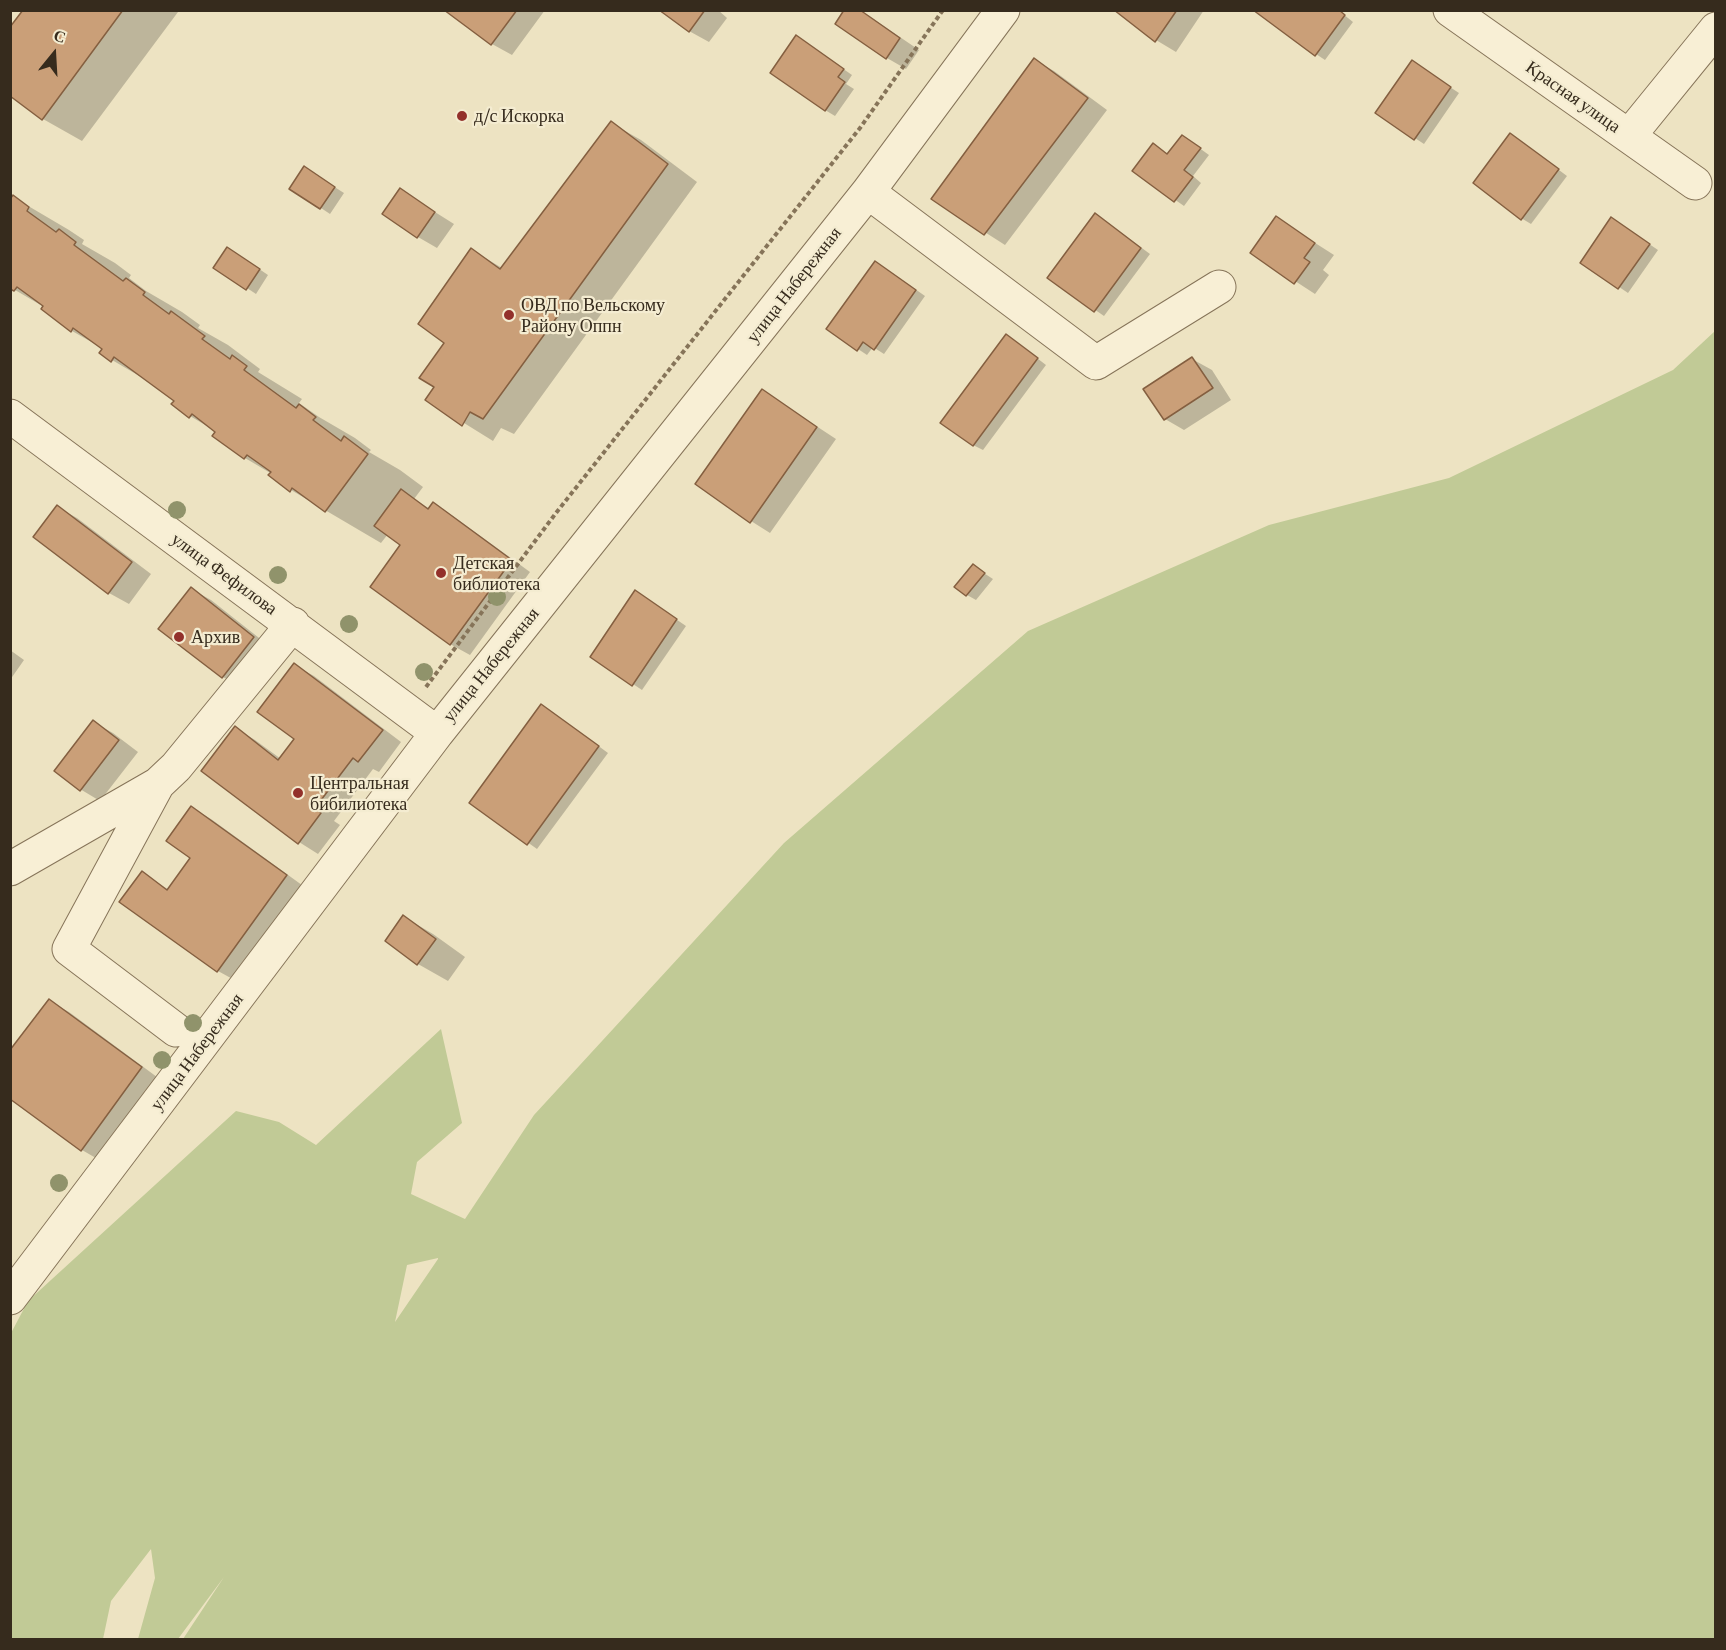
<!DOCTYPE html>
<html>
<head>
<meta charset="utf-8">
<style>
	body { margin:0 }
	#map { position:relative; width:1726px; height:1650px; overflow:hidden; background:#ede3c2; font-family:"Crimson Pro",serif }
	canvas { display:block }
	.frame { position:absolute; inset:0; border:12px solid #362b1d; pointer-events:none }
	.north { position:absolute; left:24px; top:24px; width:60px; height:60px; -webkit-text-stroke:4px #f4ecd1; paint-order:stroke; rotate:18deg; font-size:16px; font-weight:700; line-height:24px; text-align:center; color:#362b1d }
	.north::after { content:''; display:block; margin:auto; width:21px; height:27px; background:#362b1d; clip-path:polygon(50% 0,100% 100%,50% 72%,0 100%) }
</style>
</head>
<body>
<div id="map">
<canvas width="1726" height="1650"></canvas>
<div class="frame"></div>
<div class="north">С</div>
</div>
<script>
const ctx = document.querySelector('canvas').getContext('2d');
ctx.lineJoin = 'round';
function paint(path, color) { ctx.fillStyle = color; ctx.fill(path, 'evenodd'); }
const shape = rows => new Path2D(rows.map(r => 'M' + r).join(''));
function stroke(path, color, width, dash) { ctx.strokeStyle = color; ctx.lineWidth = width; ctx.lineCap = dash ? 'butt' : 'round'; ctx.setLineDash(dash || []); ctx.stroke(path); }
function label(font, color, halo, rows, align = 'center') {
  ctx.font = font + ' "Crimson Pro",serif'; ctx.lineWidth = 4.5; ctx.setLineDash([]); ctx.textBaseline = 'middle'; ctx.strokeStyle = halo; ctx.fillStyle = color; for (const [text, x, y, turn = 0] of rows) {
    ctx.save(); ctx.translate(x, y); ctx.rotate((+turn || 0) * Math.PI / 180); ctx.textAlign = isNaN(turn) ? turn : align; if (halo) ctx.strokeText(text, 0, 0); ctx.fillText(text, 0, 0); ctx.restore();
  }
}
paint(shape([
	[1715,331,1715,1639,183,1639,224,1577,178,1639,138,1639,155,1578,151,1549,111,1601,103,1639,11,1639,10,1335,28,1301,236,1111,279,1122,316,1145,441,1029,462,1123,417,1162,411,1194,465,1219,534,1115,784,843,1028,631,1269,525,1449,478,1673,370],
	[438,1258,438,1259,395,1322,407,1265]
]), '#c1ca96');
paint(shape([
	[24,10,176,10,178,12,82,141,43,119],
	[447,10,545,10,512,55,492,44],
	[662,10,718,10,727,18,709,42,689,31],
	[1117,10,1204,10,1176,52,1156,40],
	[1338,10,1353,22,1325,60,1316,54],
	[869,16,919,50,906,69,887,58],
	[806,43,852,75,846,84,854,89,835,116,825,110],
	[1035,60,1054,71,1107,110,1005,245,933,199],
	[1421,68,1459,93,1424,144,1377,113],
	[611,123,641,140,697,182,514,434,501,428,493,441,427,400,436,387,472,250,502,268],
	[1520,141,1567,176,1531,224,1521,218],
	[1191,142,1209,155,1193,176,1201,183,1184,206,1134,171],
	[314,174,344,193,330,214,291,188],
	[400,190,454,224,437,248,418,237],
	[13,197,69,230,84,240,82,244,115,263,131,275,129,278,146,291,182,312,200,325,198,328,228,345,260,369,258,372,302,399,299,403,319,417,355,438,371,450,369,452,400,470,423,487,414,499,430,509,433,504,453,516,530,572,470,655,450,644,402,545,388,534,381,543,291,490,271,475,272,474,245,458,214,435,217,432,190,416,176,401,153,384,112,360,101,352,104,349,72,331,44,307,10,287],
	[1276,218,1334,255,1323,270,1329,275,1315,294,1252,253],
	[1104,220,1150,254,1104,316,1049,278],
	[1621,225,1658,250,1628,293,1582,262],
	[237,254,268,275,256,294,247,288],
	[885,268,925,296,884,354,873,347,867,355,828,329],
	[1016,342,1046,365,983,450,973,445],
	[1192,359,1212,370,1231,400,1184,430,1165,419],
	[763,391,836,439,770,533,751,521],
	[57,507,77,518,151,574,129,604,109,593,35,537],
	[973,566,993,579,976,600,967,595],
	[191,589,211,600,273,649,243,688,223,677,160,629],
	[645,598,686,626,642,690,633,684],
	[10,650,24,660,10,680],
	[294,665,314,676,401,742,379,772,373,769,334,821,340,825,318,854,299,842,235,728,255,740,281,759,296,739],
	[551,711,608,753,537,849,471,802],
	[93,722,113,733,138,752,100,801,80,789],
	[192,808,211,819,306,888,238,982,218,971,121,902,142,873,169,890,192,858],
	[404,917,433,934,465,957,448,981,418,964,387,941],
	[49,1001,69,1012,161,1080,101,1161,82,1150]
]), '#0003');
const building = shape([
	[23,10,123,10,42,120,10,96,10,27,23,10],
	[444,10,517,10,491,45,444,10],
	[659,10,705,10,689,32,659,10],
	[844,10,860,10,900,38,886,59,835,24,844,10],
	[1114,10,1177,10,1155,42,1114,10],
	[1253,10,1339,10,1345,15,1315,56,1253,10],
	[796,35,844,69,838,77,845,82,825,111,770,73,796,35],
	[1034,58,1088,98,984,235,931,199,1034,58],
	[1412,60,1451,87,1414,140,1375,113,1412,60],
	[611,121,668,164,483,419,470,412,462,426,425,400,434,387,419,378,444,343,418,324,471,248,500,269,611,121],
	[1510,133,1559,169,1521,220,1473,183,1510,133],
	[1182,135,1201,148,1184,170,1193,177,1174,202,1132,171,1153,143,1167,154,1182,135],
	[304,166,335,187,320,209,289,189,304,166],
	[400,188,435,212,417,238,382,214,400,188],
	[13,195,29,207,27,211,56,232,59,229,76,242,74,245,123,281,126,278,145,292,143,295,169,314,171,311,205,336,202,339,230,359,232,355,247,366,244,370,296,408,299,404,316,417,313,420,341,441,344,436,368,454,325,512,292,488,290,492,268,475,271,472,247,455,244,459,212,436,215,432,192,414,189,418,171,404,174,401,114,357,111,362,99,353,102,349,73,328,71,332,41,309,43,306,17,287,14,291,10,289,10,199,13,195],
	[1095,213,1141,248,1094,312,1047,278,1095,213],
	[1276,216,1315,243,1304,258,1310,262,1294,284,1250,253,1276,216],
	[1611,217,1650,244,1618,289,1580,263,1611,217],
	[227,247,260,269,246,290,213,268,227,247],
	[875,261,916,290,874,350,863,342,857,351,826,329,875,261],
	[1006,334,1038,358,973,446,940,423,1006,334],
	[1192,357,1213,388,1164,420,1143,389,1192,357],
	[762,389,817,427,750,523,695,484,762,389],
	[401,489,428,509,433,502,512,560,450,645,370,587,400,545,374,526,401,489],
	[57,505,132,562,108,594,33,537,57,505],
	[973,564,985,573,966,596,954,587,973,564],
	[191,587,254,637,222,678,158,629,191,587],
	[635,590,677,619,632,686,590,657,635,590],
	[294,663,383,730,358,762,353,758,315,808,321,813,298,844,201,771,235,726,278,760,294,739,257,712,294,663],
	[541,704,599,746,527,845,469,803,541,704],
	[93,720,119,740,80,791,54,771,93,720],
	[191,806,287,875,217,972,119,902,142,871,167,890,190,858,166,841,191,806],
	[403,915,436,939,417,965,385,941,403,915],
	[49,999,142,1067,81,1151,10,1099,10,1050,49,999]
]);
paint(building, '#ca9f78');
stroke(building, '#845f40', 1.5);
const minor = shape([
	[1450,10,1695,183],
	[1629,136,1716,29],
	[868,192,1096,363,1219,287],
	[10,416,437,733],
	[10,869,158,784],
	[176,1030,69,949,158,784,176,767,293,624],
	[10,1298,437,733,868,192,1003,10]
]);
stroke(minor, '#867459', 35);
stroke(shape([
	[426,687,556,513,860,128,943,10]
]), '#867459', 4, [4.5, 3]);
stroke(minor, '#f8efd5', 33);
ctx.fillStyle = '#90936b';
for (const [x, y] of [
	[177,510],
	[278,575],
	[497,597],
	[349,624],
	[424,672],
	[193,1023],
	[162,1060],
	[59,1183]
]) { ctx.beginPath(); ctx.arc(x, y, 9, 0, 2 * Math.PI); ctx.fill(); }
for (const [x, y, r, color] of [
	[462,116,6,"#93312b"],
	[509,315,6,"#93312b"],
	[441,573,6,"#93312b"],
	[179,637,6,"#93312b"],
	[298,793,6,"#93312b"]
]) { const dot = new Path2D(); dot.arc(x, y, r, 0, 2 * Math.PI); ctx.fillStyle = color; ctx.fill(dot); stroke(dot, '#f4ecd1', 2); }
label('18px', '#362b1d', '#f4ecd1', [
	["Красная улица",1573,97,35],
	["улица Набережная",794,285,-52],
	["улица Фефилова",224,574,36],
	["улица Набережная",491,665,-51],
	["улица Набережная",197,1052,-53]
]);
label('18px', '#362b1d', '#f4ecd1', [
	["д/с Искорка",474,116],
	["ОВД по Вельскому",521,305],
	["Району Оппн",521,326],
	["Детская",453,563],
	["библиотека",453,584],
	["Архив",191,637],
	["Центральная",310,783],
	["бибилиотека",310,804]
], 'left');
</script>
</body>
</html>
